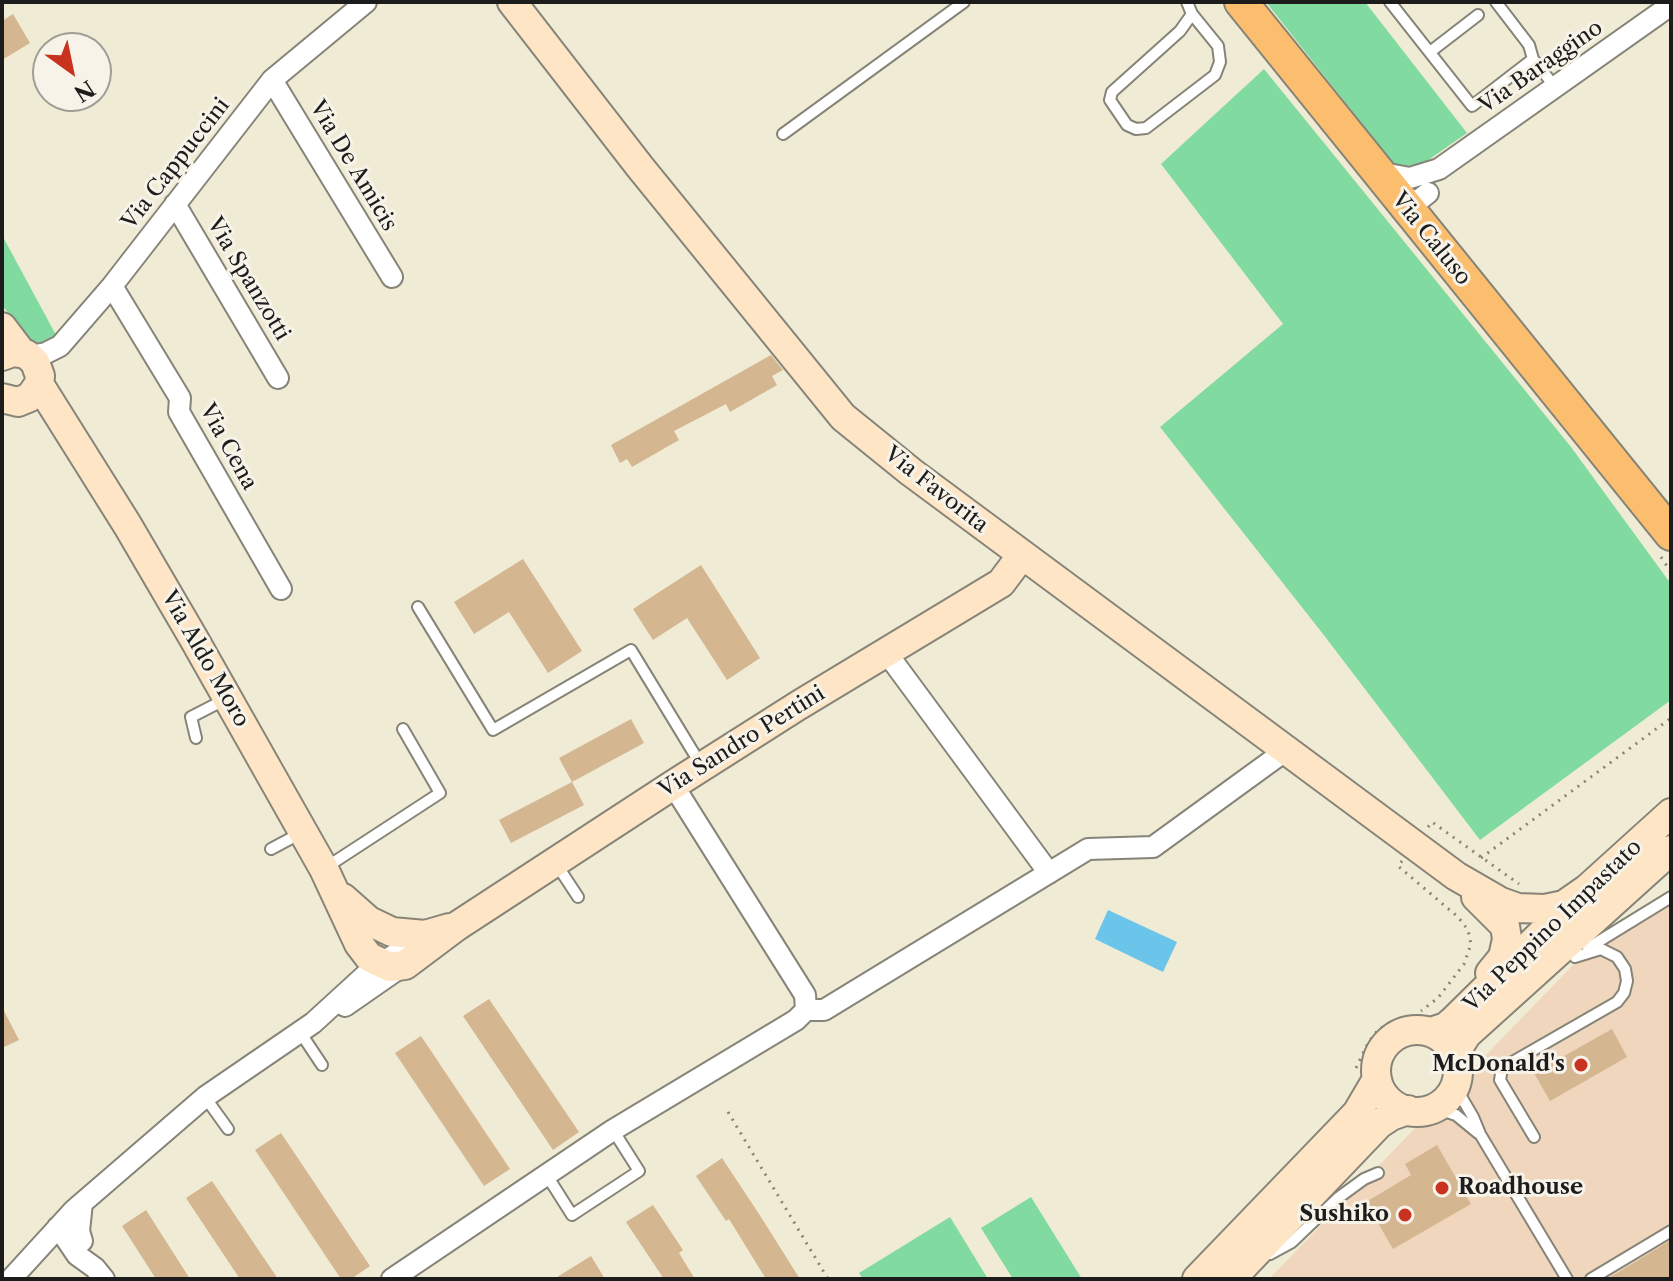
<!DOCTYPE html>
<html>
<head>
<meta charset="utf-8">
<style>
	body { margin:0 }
	#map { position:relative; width:1673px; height:1281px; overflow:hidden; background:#f0ebd5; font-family:"Libre Caslon Text",serif }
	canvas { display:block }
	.frame { position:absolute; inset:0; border:4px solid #1c1c1c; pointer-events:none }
	.north { position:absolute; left:32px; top:32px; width:80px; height:80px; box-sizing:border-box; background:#f7f3e8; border:2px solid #9f9d96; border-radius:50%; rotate:147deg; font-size:22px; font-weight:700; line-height:32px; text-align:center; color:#1c1c1c }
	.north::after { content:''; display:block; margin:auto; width:28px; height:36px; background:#c8321e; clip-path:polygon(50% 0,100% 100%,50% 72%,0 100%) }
</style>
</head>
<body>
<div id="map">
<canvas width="1673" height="1281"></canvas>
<div class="frame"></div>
<div class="north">N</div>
</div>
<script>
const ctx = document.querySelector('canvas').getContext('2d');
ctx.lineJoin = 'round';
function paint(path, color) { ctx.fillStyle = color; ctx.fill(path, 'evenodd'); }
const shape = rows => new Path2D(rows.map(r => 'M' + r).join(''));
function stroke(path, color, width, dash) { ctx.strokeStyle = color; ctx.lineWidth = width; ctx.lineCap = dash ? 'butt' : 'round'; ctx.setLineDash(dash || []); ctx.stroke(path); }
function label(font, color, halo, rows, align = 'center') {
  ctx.font = font + ' "Libre Caslon Text",serif'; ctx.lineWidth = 6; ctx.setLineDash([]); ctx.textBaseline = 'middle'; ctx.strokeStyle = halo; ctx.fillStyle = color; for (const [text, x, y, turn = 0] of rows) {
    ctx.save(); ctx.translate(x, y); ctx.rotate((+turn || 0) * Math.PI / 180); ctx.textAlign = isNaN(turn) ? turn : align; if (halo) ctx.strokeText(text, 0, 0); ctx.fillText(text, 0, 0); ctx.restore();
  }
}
paint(shape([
	[1671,894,1671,1279,1269,1279,1606,931]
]), '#efd6bc');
paint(shape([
	[1266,2,1365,2,1467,133,1424,163,1401,167,1393,163],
	[1264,69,1571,447,1671,584,1671,700,1480,840,1323,634,1160,427,1283,324,1161,164],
	[2,235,56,335,36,349,2,305],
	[1031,1197,1082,1279,1013,1279,981,1228],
	[950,1217,988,1279,863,1279,859,1273]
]), '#81dba1');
paint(shape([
	[1108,910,1177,942,1163,972,1095,939]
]), '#6bc4e9');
paint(shape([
	[13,14,30,43,2,60,2,21],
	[771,355,783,370,772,376,777,385,730,412,726,404,674,431,679,440,632,467,627,459,620,463,611,445],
	[523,559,582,651,548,673,509,612,474,634,454,602],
	[701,565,760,658,727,680,687,618,653,640,633,609],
	[631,719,644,743,572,782,559,758],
	[572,782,584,805,511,843,499,820],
	[489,999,579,1132,553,1150,463,1016],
	[2,1007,19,1040,2,1048],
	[1612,1029,1627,1057,1550,1101,1534,1073],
	[421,1036,510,1169,484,1186,395,1053],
	[281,1133,370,1266,351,1279,341,1279,255,1150],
	[1437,1145,1471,1204,1393,1249,1366,1202,1411,1175,1405,1164],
	[722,1158,759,1214,800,1279,766,1279,729,1219,726,1221,696,1176],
	[212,1181,278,1279,240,1279,186,1198],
	[653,1205,683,1250,679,1253,695,1279,664,1279,626,1222],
	[146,1210,190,1279,156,1279,122,1226],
	[1671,1240,1671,1279,1607,1279,1635,1262],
	[591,1256,605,1279,554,1279]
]), '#d4b691');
const lane = shape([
	[1187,2,1192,14,1180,31,1112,92,1110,100,1127,125,1136,129,1146,128,1215,75,1220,62,1218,46,1192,14],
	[1390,2,1472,106,1533,59],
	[1496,2,1529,45,1533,59,1555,87],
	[1430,52,1478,15],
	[783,134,964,2],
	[418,607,493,730,631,650,701,765],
	[196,738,191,717,226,699],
	[271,849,301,833],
	[555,862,578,897],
	[325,868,440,793,403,729],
	[1588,948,1671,897],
	[300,1032,322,1065],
	[1457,1081,1459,1093,1473,1117,1480,1134,1567,1279],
	[205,1097,228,1129],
	[1435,1108,1456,1115,1478,1133],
	[1534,1137,1500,1080,1502,1068,1617,1002,1624,993,1627,981,1625,969,1617,957,1601,949,1575,957],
	[546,1174,572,1215,639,1171,613,1130],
	[1270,1254,1292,1242,1338,1198,1364,1179,1378,1173],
	[1591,1279,1671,1231]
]);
const street = shape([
	[272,80,392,277],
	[1377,172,1410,178,1439,169,1671,5],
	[1407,197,1404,205,1419,200,1428,193],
	[175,204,278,378],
	[112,286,180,398,179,412,281,589],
	[30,356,46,353,60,346,112,286,272,80,366,2],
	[886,652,1049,873],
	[673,785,805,995,806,1010],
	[345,1006,404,965],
	[82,1203,79,1231,82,1241],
	[58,1227,77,1255,95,1268,104,1279],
	[11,1279,74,1210,205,1097,313,1023,371,970,425,935],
	[392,1279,613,1130,796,1020,806,1010,824,1010,1088,849,1153,847,1285,751]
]);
const secondary = shape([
	[512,2,640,167,843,417,911,472,1456,876,1501,902,1518,908,1545,909,1564,905,1587,889],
	[2,327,21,352],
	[2,356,13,352,26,354,35,362,40,376,39,384,30,397,18,402,2,398],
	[39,384,128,526,194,639,324,869,359,944,369,957,390,967,405,965,457,926,673,785,799,705,1001,583,1022,555],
	[1476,897,1505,926,1507,939,1503,957,1490,973],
	[343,898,369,921,392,932,425,935,449,928],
	'1376 1071a41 41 0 1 1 82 0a41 41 0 1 1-82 0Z',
	[1431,1032,1446,1027,1453,1021,1587,889,1671,813],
	[1457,1060,1460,1045,1467,1034,1671,850],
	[1197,1279,1357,1113,1377,1079],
	[1231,1279,1379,1124,1391,1116,1408,1110]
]);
const primary = shape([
	[1241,2,1671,534]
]);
stroke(lane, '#868478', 14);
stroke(street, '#868478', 24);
stroke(secondary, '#868478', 32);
stroke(primary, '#868478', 36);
stroke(shape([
	[1661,557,1671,572],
	[1428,827,1432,822,1519,884],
	[1481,858,1671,718],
	[1402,861,1398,866,1458,917,1468,930,1471,944,1464,964,1438,998,1421,1011],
	[1356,1068,1368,1043,1378,1030,1388,1024,1415,1015],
	[728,1112,828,1279]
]), '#868478', 3, [2, 6]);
stroke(lane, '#fff', 10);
stroke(street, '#fff', 20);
stroke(secondary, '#fde5c5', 28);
stroke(primary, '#fbbe6e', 32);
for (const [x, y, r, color] of [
	[1581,1065,8,"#c8321e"],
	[1442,1188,8,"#c8321e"],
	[1405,1215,8,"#c8321e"]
]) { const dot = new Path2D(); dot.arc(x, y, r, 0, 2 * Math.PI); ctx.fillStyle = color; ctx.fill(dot); stroke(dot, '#f7f3e8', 3); }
label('22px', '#1c1c1c', '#f7f3e8', [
	["Via Baraggino",1541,67,-35],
	["Via Cappuccini",176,164,-52],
	["Via De Amicis",353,166,59],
	["Via Caluso",1431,239,51],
	["Via Spanzotti",248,279,59],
	["Via Cena",228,447,61],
	["Via Favorita",936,490,38],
	["Via Aldo Moro",205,659,60],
	["Via Sandro Pertini",742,742,-32],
	["Via Peppino Impastato",1553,926,-44]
]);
label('bold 22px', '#1c1c1c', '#f7f3e8', [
	["McDonald's",1565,1065],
	["Roadhouse",1458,1188,"left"],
	["Sushiko",1389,1215]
], 'right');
</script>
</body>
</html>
